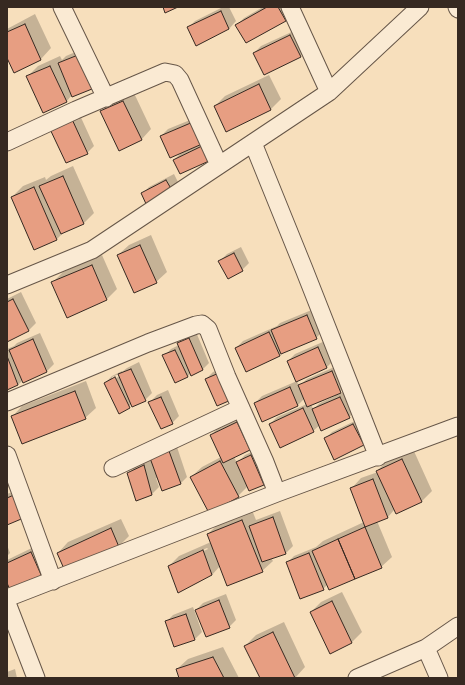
<!DOCTYPE html>
<html>
<head>
<meta charset="utf-8">
<style>
	body { margin:0 }
	#map { position:relative; width:465px; height:685px; overflow:hidden; background:#f7dfbc; font-family:"IM FELL Double Pica",serif }
	canvas { display:block }
	.frame { position:absolute; inset:0; border:8px solid #362921; pointer-events:none }
</style>
</head>
<body>
<div id="map">
<canvas width="465" height="685"></canvas>
<div class="frame"></div>
</div>
<script>
const ctx = document.querySelector('canvas').getContext('2d');
ctx.lineJoin = 'round';
function paint(path, color) { ctx.fillStyle = color; ctx.fill(path, 'evenodd'); }
const shape = rows => new Path2D(rows.map(r => 'M' + r).join(''));
function stroke(path, color, width, dash) { ctx.strokeStyle = color; ctx.lineWidth = width; ctx.lineCap = dash ? 'butt' : 'round'; ctx.setLineDash(dash || []); ctx.stroke(path); }
paint(shape([
	[223,7,229,7,236,21,229,29,196,44,188,28,195,21],
	[263,7,289,7,292,13,285,20,237,25,244,18],
	[35,14,51,48,41,59,14,71,7,56,7,29],
	[298,29,307,49,300,57,254,53,261,46],
	[85,48,98,82,91,89,72,95,66,102,27,77,38,66,60,56,62,60,66,56],
	[269,75,281,99,271,109,215,106,225,96],
	[133,91,151,129,141,140,101,112,111,101],
	[78,111,94,146,87,153,51,127],
	[200,116,215,153,174,160,183,151,161,136,168,129],
	[73,166,94,213,84,223,64,232,57,239,12,197,23,186,45,177,46,180,51,176],
	[174,174,179,184,172,191,142,194,149,187],
	[151,235,167,272,156,282,118,255,129,245],
	[241,247,249,263,242,270,220,261,227,254],
	[102,255,117,289,107,299,52,283,63,272],
	[21,292,36,323,29,330,7,341,7,299],
	[314,309,323,331,316,338,284,351,280,356,236,348,243,341,277,326,280,323],
	[196,332,209,363,202,370,191,373,187,377,164,356,171,349,179,345,178,343,185,336],
	[40,333,54,364,47,371,23,380,18,385,7,389,7,349,14,346,17,343],
	[325,341,334,360,327,367,297,381,299,386,307,379,339,365,347,385,337,395,348,390,356,410,349,417,320,425,313,431,270,424,277,417,307,404,305,398,297,406,255,403,262,396,297,381,288,361,295,354],
	[335,394,335,396,320,403,313,409,311,404],
	[139,362,152,393,145,400,132,404,120,412,105,383,112,376,122,371,122,372,127,368],
	[119,374,120,376,112,380,112,377],
	[226,366,230,399,206,379,213,372],
	[86,381,96,408,85,418,12,417,22,406],
	[168,390,179,416,172,423,150,402,157,395],
	[244,416,257,443,250,450,234,457,237,463,245,455,258,449,270,477,263,484,248,486,238,496,209,511,191,477,202,467,221,457,211,435,218,428],
	[361,418,370,438,363,445,325,439,332,432],
	[176,444,187,477,180,484,156,478,159,487,152,494,129,473,136,466],
	[413,449,432,491,422,501,395,509,388,517,377,521,392,557,381,567,328,584,323,589,287,563,294,556,316,547,323,541,364,522,351,489,361,478,378,472,377,471,388,460],
	[7,466,10,487,7,488],
	[23,488,7,524,7,494],
	[252,510,256,520,280,511,293,546,286,553,271,558,273,561,262,571,220,566,212,575,169,566,179,556,211,542,208,534,218,524],
	[207,548,208,549,180,562,180,560],
	[121,519,129,536,119,546,58,553,68,542],
	[7,545,10,553,7,556],
	[38,545,49,569,42,576,7,581,7,560],
	[342,592,362,632,351,643,311,612,321,602],
	[226,594,236,620,229,627,196,610,203,603],
	[193,607,202,632,195,639,175,646,166,622,173,615],
	[284,622,305,667,295,678,261,678,245,646,256,635],
	[223,647,239,678,180,678,177,669,188,659],
	[15,669,17,678,7,678,7,672]
]), '#0003');
const building = shape([
	[163,7,178,7,165,13,163,7],
	[267,7,278,7,286,21,246,43,235,25,267,7],
	[221,11,229,29,196,46,187,27,221,11],
	[25,24,41,60,14,73,7,58,7,32,25,24],
	[290,35,301,57,264,75,253,53,290,35],
	[78,55,92,89,72,97,58,63,78,55],
	[50,66,67,102,43,113,26,76,50,66],
	[259,84,271,110,226,132,214,106,259,84],
	[123,101,142,140,119,151,100,111,123,101],
	[71,117,88,154,66,163,49,127,71,117],
	[193,122,202,144,170,158,160,136,193,122],
	[202,146,209,161,180,174,173,160,202,146],
	[63,176,84,224,61,234,39,186,63,176],
	[166,180,173,192,147,206,141,193,166,180],
	[34,187,57,240,34,250,11,197,34,187],
	[140,245,157,283,134,293,117,255,140,245],
	[234,253,243,271,228,279,218,261,234,253],
	[92,265,107,300,67,318,51,282,92,265],
	[13,299,29,331,7,342,7,302,13,299],
	[307,315,317,339,281,354,271,330,307,315],
	[269,332,280,356,246,372,235,348,269,332],
	[189,338,203,370,191,376,177,343,189,338],
	[33,339,47,372,23,383,9,350,33,339],
	[318,347,327,368,296,382,287,361,318,347],
	[175,350,188,377,175,383,162,355,175,350],
	[7,356,18,385,7,390,7,356],
	[131,369,146,401,132,407,118,374,131,369],
	[332,371,341,393,307,407,298,385,332,371],
	[219,373,231,400,217,406,205,379,219,373],
	[115,377,130,408,119,414,104,383,115,377],
	[290,387,298,406,262,422,254,403,290,387],
	[75,391,86,419,22,444,11,416,75,391],
	[161,397,173,424,161,429,148,402,161,397],
	[340,397,350,418,321,431,312,409,340,397],
	[303,408,314,432,280,448,269,424,303,408],
	[237,422,250,450,223,463,210,435,237,422],
	[353,424,364,445,334,460,324,438,353,424],
	[169,451,181,484,162,491,150,458,169,451],
	[251,455,264,485,249,491,236,462,251,455],
	[402,459,422,502,396,514,376,471,402,459],
	[220,461,239,497,209,513,190,477,220,461],
	[144,465,152,495,136,501,127,473,144,465],
	[373,479,388,518,365,527,350,488,373,479],
	[16,494,26,517,7,525,7,498,16,494],
	[273,517,286,554,262,562,249,526,273,517],
	[242,520,263,572,227,586,207,534,242,520],
	[365,527,382,568,355,579,338,539,365,527],
	[111,528,119,547,65,571,57,553,111,528],
	[338,539,355,579,329,590,312,551,338,539],
	[203,550,212,575,178,593,168,566,203,550],
	[31,552,42,577,11,592,7,583,7,563,31,552],
	[309,553,324,590,300,599,286,562,309,553],
	[219,600,230,628,206,637,195,610,219,600],
	[332,601,352,643,330,654,310,612,332,601],
	[186,614,195,640,174,647,165,621,186,614],
	[273,632,295,678,260,678,244,646,273,632],
	[213,657,224,678,179,678,176,669,213,657]
]);
paint(building, '#e79e82');
stroke(building, '#362921', 1);
const street = shape([
	[62,7,106,98],
	[290,7,329,92],
	[457,7,458,9],
	[7,142,76,110,165,72,175,74,180,80,219,165],
	[253,143,304,269,378,457],
	[7,285,92,250,329,92,420,7],
	[7,402,148,343,196,325,202,324,208,329,227,377,265,462,277,493],
	[7,455,53,581],
	[113,468,241,408],
	[7,598,277,493,458,426],
	[7,603,36,678],
	[426,648,439,678],
	[357,678,426,648,458,626]
]);
stroke(street, '#665648', 19);
stroke(street, '#faead3', 17);
</script>
</body>
</html>
